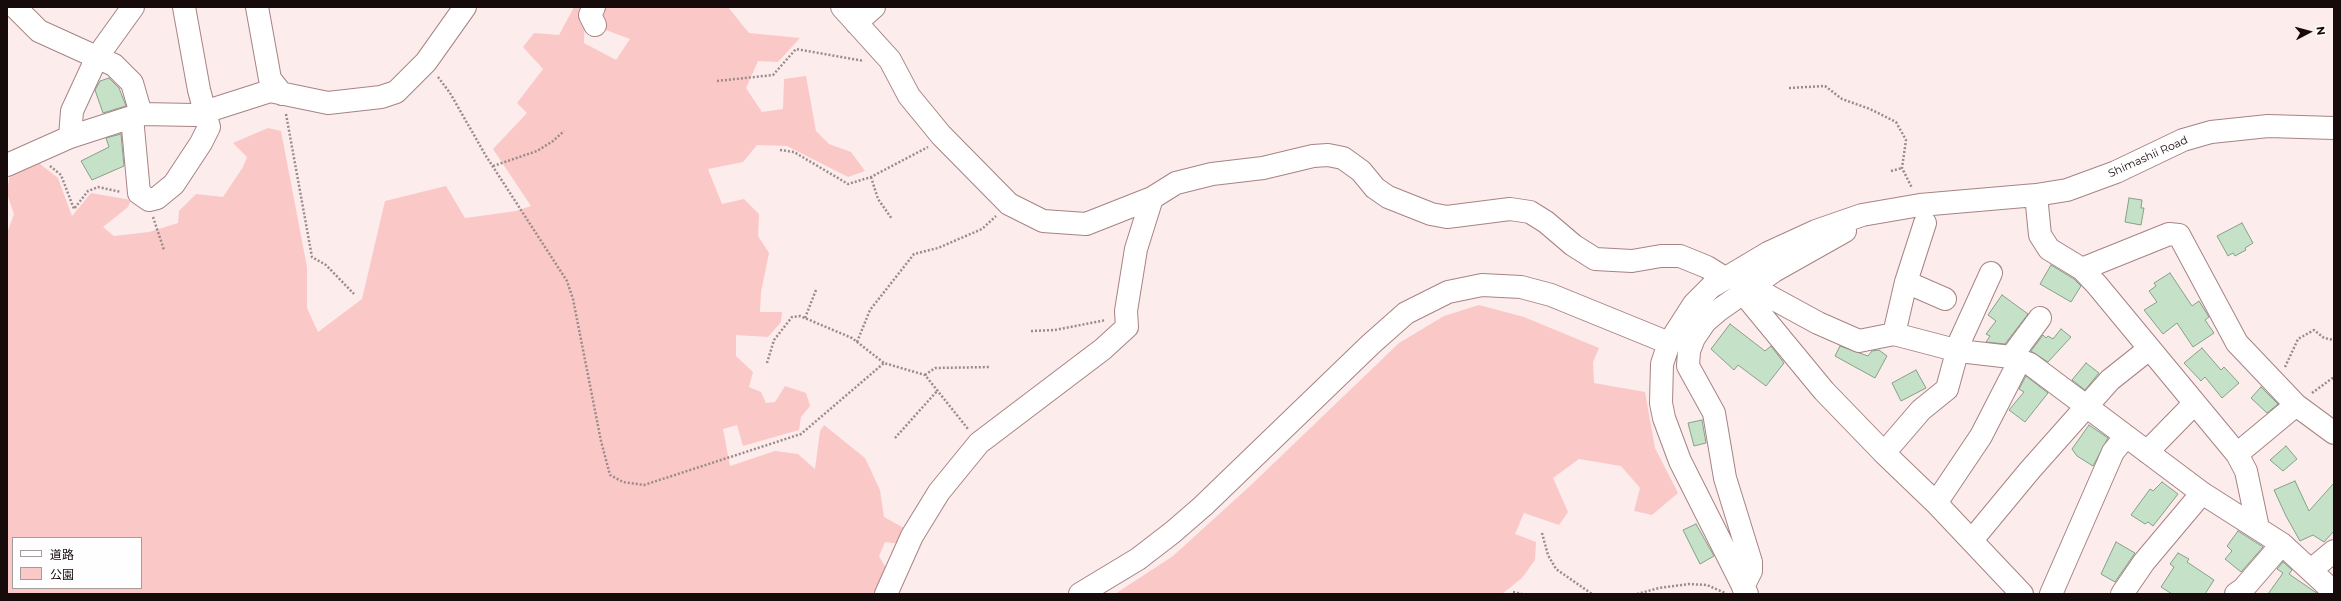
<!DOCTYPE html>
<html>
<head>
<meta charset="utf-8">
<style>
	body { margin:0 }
	#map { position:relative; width:2341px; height:601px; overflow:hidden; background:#fdecec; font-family:Montserrat,"Noto Sans JP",sans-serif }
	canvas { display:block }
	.frame { position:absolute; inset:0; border:8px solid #170a0b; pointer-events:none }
	.legend { position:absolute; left:12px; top:537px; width:130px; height:52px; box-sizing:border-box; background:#fefefe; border:1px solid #a29c9d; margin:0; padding:5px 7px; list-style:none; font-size:12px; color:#170a0b }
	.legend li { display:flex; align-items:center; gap:8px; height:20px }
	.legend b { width:20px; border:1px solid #a29c9d }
	.north { position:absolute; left:2289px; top:12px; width:40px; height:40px; -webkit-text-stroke:3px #fefefe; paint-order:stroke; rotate:84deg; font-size:11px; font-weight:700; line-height:16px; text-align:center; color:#170a0b }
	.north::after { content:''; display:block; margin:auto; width:14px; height:18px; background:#170a0b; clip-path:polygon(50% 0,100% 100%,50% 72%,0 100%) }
</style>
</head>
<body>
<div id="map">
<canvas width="2341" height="601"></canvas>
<div class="frame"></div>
<ul class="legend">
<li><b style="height:5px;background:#fff"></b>道路</li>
<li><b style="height:11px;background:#fbc8c8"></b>公園</li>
</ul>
<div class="north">N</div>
</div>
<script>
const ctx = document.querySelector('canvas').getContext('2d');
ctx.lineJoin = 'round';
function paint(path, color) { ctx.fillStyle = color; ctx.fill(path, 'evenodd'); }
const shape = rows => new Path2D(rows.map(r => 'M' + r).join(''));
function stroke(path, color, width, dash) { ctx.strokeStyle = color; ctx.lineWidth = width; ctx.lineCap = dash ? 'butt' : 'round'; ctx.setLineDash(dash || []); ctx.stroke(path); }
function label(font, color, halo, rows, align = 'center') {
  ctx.font = font + ' Montserrat,sans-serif'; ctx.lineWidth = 3; ctx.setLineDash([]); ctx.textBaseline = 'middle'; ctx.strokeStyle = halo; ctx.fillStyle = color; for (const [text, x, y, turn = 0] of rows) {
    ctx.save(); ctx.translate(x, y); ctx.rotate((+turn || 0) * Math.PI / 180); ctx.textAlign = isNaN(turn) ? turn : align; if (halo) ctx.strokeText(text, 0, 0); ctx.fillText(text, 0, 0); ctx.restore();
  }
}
paint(shape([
	[574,7,585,7,584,43,616,60,630,39,603,29,601,7,728,7,749,33,800,38,778,62,758,61,746,88,762,112,783,109,784,79,806,76,816,131,829,144,851,152,865,171,848,177,787,146,757,145,743,162,708,169,722,204,744,199,759,214,758,236,769,253,761,292,760,312,782,312,781,322,768,337,736,335,736,356,753,372,749,387,761,392,766,403,775,402,785,386,806,393,810,406,801,417,799,430,743,446,737,425,723,429,730,466,775,451,798,454,815,469,820,431,824,425,865,458,880,490,884,517,904,528,902,544,885,542,879,556,889,573,880,594,7,594,7,233,14,214,7,194,10,172,35,160,58,178,72,216,91,193,131,200,128,207,103,227,114,236,149,232,178,223,179,211,196,194,223,197,243,167,247,157,233,143,268,128,281,131,307,267,307,308,318,332,362,299,385,201,446,186,465,218,516,211,531,206,493,149,527,113,517,103,543,69,523,47,534,33,559,35],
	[13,538,141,538,141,588,13,588],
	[1479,305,1524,317,1599,348,1593,362,1594,383,1645,392,1655,448,1678,493,1652,515,1634,511,1640,488,1621,466,1579,459,1553,478,1568,512,1559,525,1524,513,1515,534,1536,542,1535,560,1522,578,1502,594,1115,594,1173,556,1250,486,1399,343,1444,316]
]), '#fbc8c8');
const building = shape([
	[109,78,119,88,126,106,103,113,95,90,100,81,109,78],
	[121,134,124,166,92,180,81,161,109,147,106,138,121,134],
	[2129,198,2142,200,2141,208,2144,208,2141,225,2125,222,2129,198],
	[2242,223,2253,243,2245,248,2246,250,2235,256,2233,253,2228,256,2217,236,2242,223],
	[2051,265,2074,279,2081,286,2071,302,2040,284,2051,265],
	[2170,273,2192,306,2199,301,2209,317,2205,320,2214,333,2193,347,2177,323,2163,334,2144,310,2157,302,2149,291,2156,286,2154,283,2170,273],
	[2002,295,2028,314,2005,344,1986,342,1990,336,1986,334,1996,321,1988,315,2002,295],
	[1730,324,1765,351,1771,346,1784,363,1766,386,1738,365,1734,370,1711,349,1730,324],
	[2061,329,2071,337,2048,362,2031,351,2043,335,2046,338,2048,336,2053,339,2061,329],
	[1840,346,1868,356,1872,351,1879,350,1887,356,1875,378,1835,356,1840,346],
	[2202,348,2221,370,2224,367,2239,383,2222,398,2205,377,2201,381,2184,363,2202,348],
	[2086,363,2099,373,2085,390,2072,380,2086,363],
	[1916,370,1926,388,1901,401,1892,383,1916,370],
	[2026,376,2048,393,2025,422,2009,410,2024,392,2019,389,2026,376],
	[2261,387,2278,404,2267,413,2251,398,2261,387],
	[1702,420,1706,443,1694,446,1688,423,1702,420],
	[2089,425,2108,438,2093,466,2077,456,2072,449,2089,425],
	[2286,446,2297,459,2283,471,2270,460,2286,446],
	[2295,481,2309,511,2334,483,2334,531,2324,542,2313,535,2300,541,2286,516,2274,490,2295,481],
	[2162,482,2178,494,2153,526,2148,522,2145,524,2131,515,2150,489,2153,491,2162,482],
	[1696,524,1714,556,1700,564,1683,530,1696,524],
	[2238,531,2263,547,2241,572,2225,559,2232,551,2227,546,2238,531],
	[2116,542,2135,553,2115,582,2101,574,2116,542],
	[2178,553,2189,559,2187,562,2214,580,2205,594,2172,594,2161,587,2174,567,2170,564,2178,553],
	[2283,562,2292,570,2289,574,2318,594,2268,594,2283,573,2277,569,2283,562]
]);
paint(building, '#c5e1c8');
stroke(building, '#86a089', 1);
const minor = shape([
	[15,7,39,31,114,65,132,83,141,114],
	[257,7,270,79,282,94],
	[594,7,590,15,595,25],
	[842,7,890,60,909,96,941,135,1009,204,1043,221,1086,224,1152,198,1176,183,1212,174,1263,168,1313,156,1328,155,1343,158,1361,171,1375,188,1388,197,1431,214,1447,217,1510,209,1530,212,1546,222,1573,245,1595,259,1632,261,1661,256,1680,256,1707,267,1723,277],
	[856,23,874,7],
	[132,117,139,193,149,200,157,198,174,184,201,143,209,127,199,90,184,7],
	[70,137,72,111,97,57,133,7],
	[7,165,70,137,141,114,195,115,270,91,328,103,381,97,396,92,426,62,465,7],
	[2036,195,2040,235,2049,249,2082,269,2097,285,2237,454,2246,471,2258,528],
	[2082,269,2169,234,2179,235,2237,343,2296,405],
	[1906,282,1945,299],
	[1752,287,1818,323,1859,341,1894,334,1959,351,2011,357,2030,364,2202,493,2282,544,2334,592],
	[1744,294,1824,391,1884,453,1936,503,2022,594],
	[1894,334,1906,282,1925,223],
	[2011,357,2040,318],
	[2147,452,2194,404],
	[1884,453,1921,410,1947,389,1960,341,1991,273],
	[2237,454,2296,405,2334,433],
	[1936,503,1981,436,2020,360],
	[1972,540,2030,470,2110,380,2149,349],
	[2311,570,2334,551],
	[1743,587,1751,571,1751,562,1725,478,1714,413,1688,366,1689,351,1694,338,1705,322,1719,310,1774,271,1845,231],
	[886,594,912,536,939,492,979,443,1103,349,1127,327,1126,311,1136,249,1152,198],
	[1080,594,1138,559,1173,532,1203,506,1371,344,1406,313,1448,292,1482,285,1521,287,1551,295,1669,343],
	[1747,594,1680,461,1664,418,1661,403,1662,364,1669,343,1694,304,1711,287,1768,253,1816,231,1862,215,1920,205,2036,195,2067,190,2116,172,2183,140,2211,132,2268,126,2334,128],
	[2051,594,2113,452,2126,436],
	[2122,594,2144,562,2202,493],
	[2236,594,2243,589,2282,544]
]);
stroke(minor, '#a78384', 24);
stroke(shape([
	[438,77,450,93,486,156,567,281,573,299,601,441,610,475,623,482,644,485,801,434,884,363,925,375,968,429],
	[717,81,773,75,796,49,864,61],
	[1789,88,1825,86,1842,99,1870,109,1896,122,1906,140,1902,168,1912,188],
	[286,114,312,257,326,265,354,294],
	[780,150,794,152,848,184,871,177,928,147],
	[50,166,61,175,74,209,88,191,98,187,121,192],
	[493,166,537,151,553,141,564,131],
	[1891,171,1902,168],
	[871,177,878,199,892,219],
	[153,217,164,250],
	[805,318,816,290],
	[1031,331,1055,330,1106,320],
	[857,342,870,310,914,254,938,248,982,229,996,216],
	[767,363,774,340,792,317,800,316,852,338,884,363],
	[2285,367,2298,339,2314,330,2324,338,2334,340],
	[925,375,935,368,990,367],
	[2312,393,2334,377],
	[895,438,938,390],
	[1542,533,1548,555,1556,569,1592,594],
	[1513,592,1522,594],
	[1637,594,1659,588,1689,584,1707,585,1725,593]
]), '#9a8b8b', 2.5, [2, 2]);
stroke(minor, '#fff', 22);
label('11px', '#170a0b', '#fefefe', [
	["Shimashii Road",2148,157,-24]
]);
</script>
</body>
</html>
